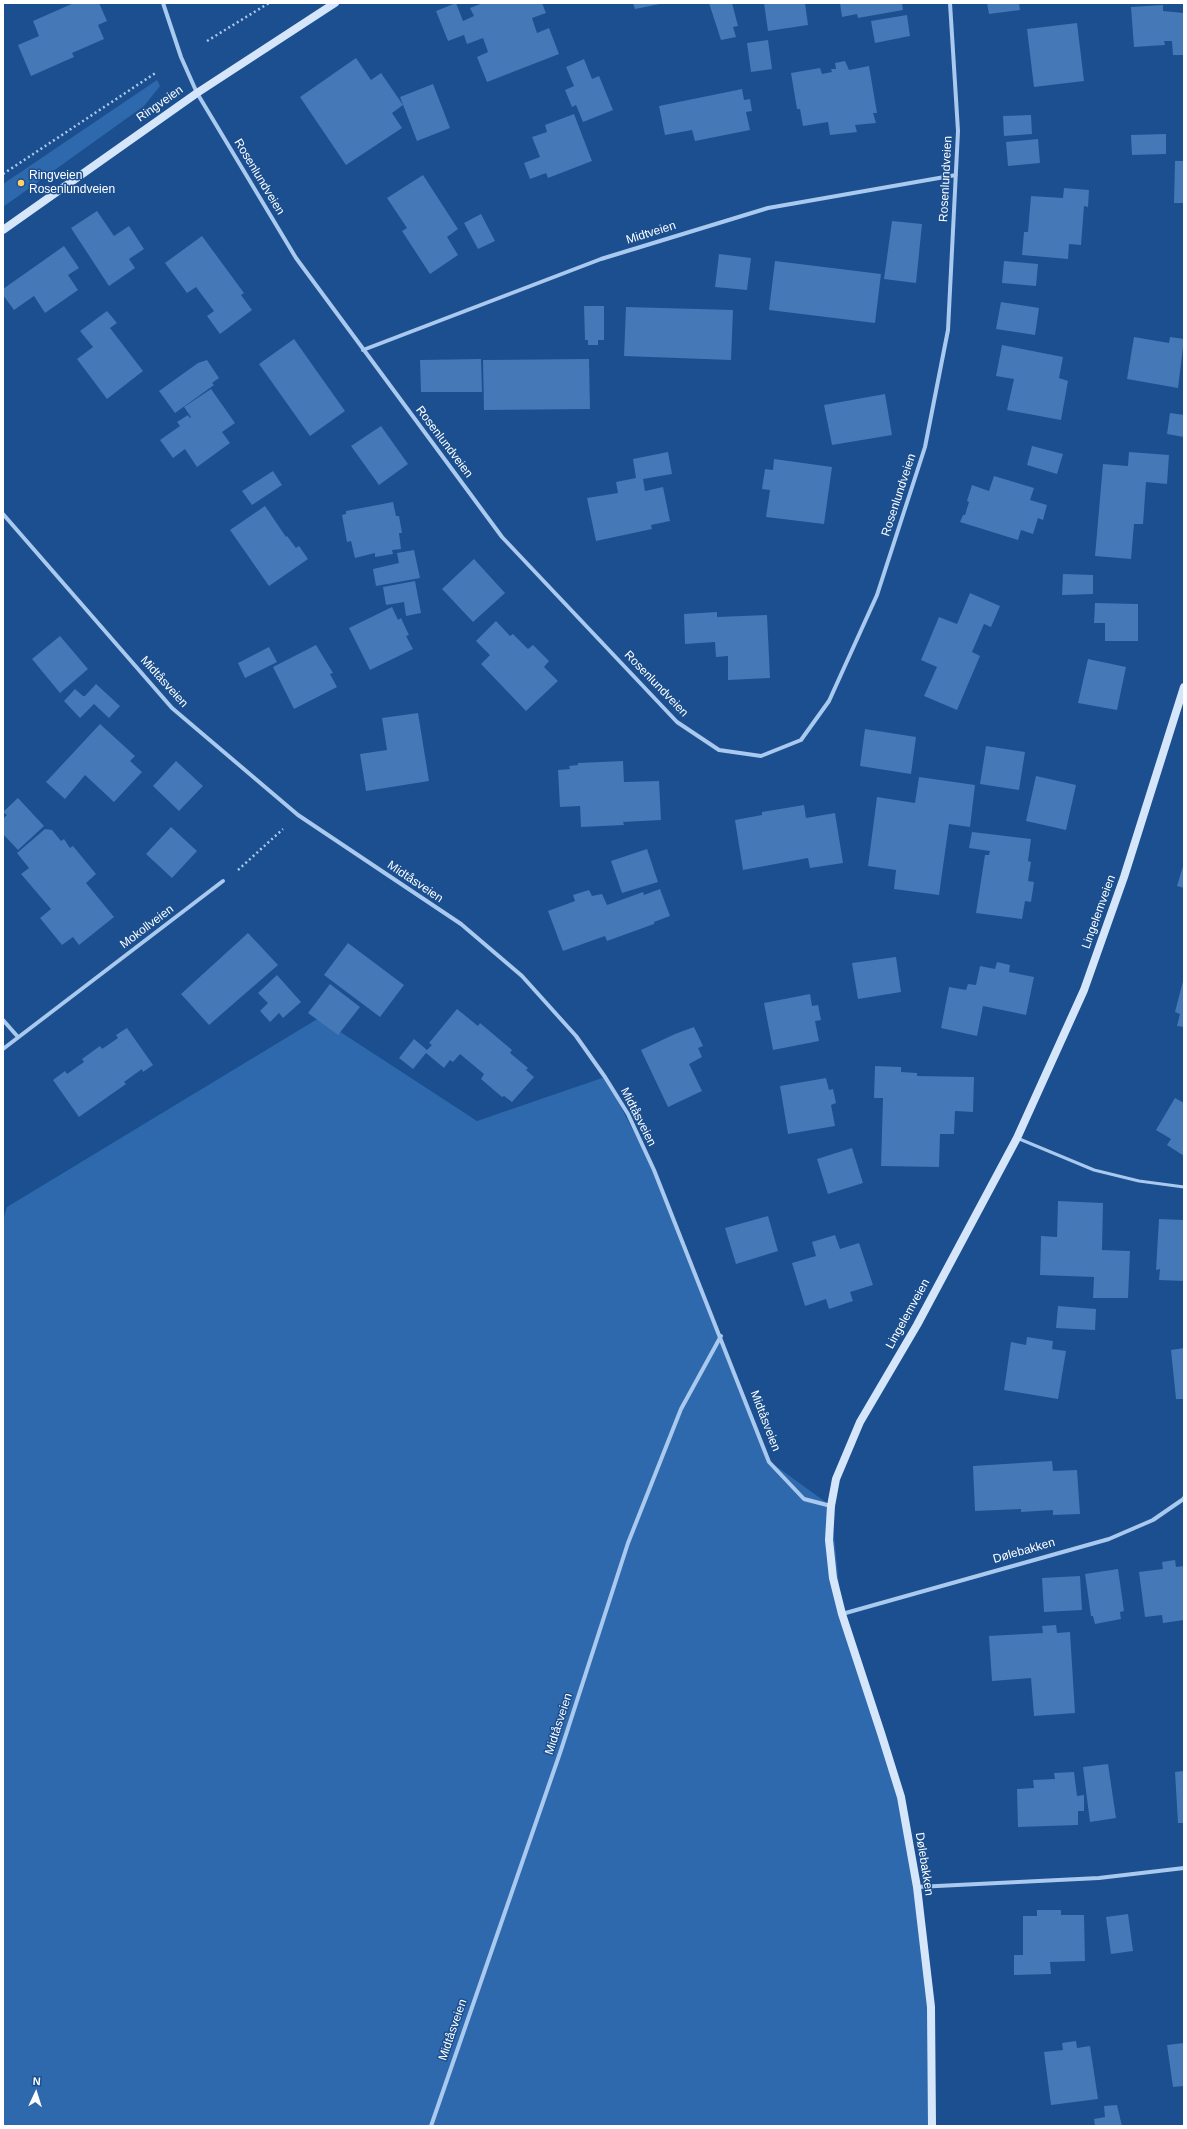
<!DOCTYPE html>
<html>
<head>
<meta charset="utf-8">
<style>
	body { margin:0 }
	#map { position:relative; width:1187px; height:2129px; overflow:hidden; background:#1b4f8f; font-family:Arial,sans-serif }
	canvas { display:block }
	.frame { position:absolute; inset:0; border:4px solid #fff; pointer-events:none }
	.north { position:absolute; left:16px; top:2073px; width:40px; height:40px; -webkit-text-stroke:3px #1b4f8f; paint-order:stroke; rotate:4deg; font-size:11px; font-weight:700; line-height:16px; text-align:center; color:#fff }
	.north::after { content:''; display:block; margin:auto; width:14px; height:18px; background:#fff; clip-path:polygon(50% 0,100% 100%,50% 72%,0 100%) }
</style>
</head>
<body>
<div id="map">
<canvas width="1187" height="2129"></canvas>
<div class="frame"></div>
<div class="north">N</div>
</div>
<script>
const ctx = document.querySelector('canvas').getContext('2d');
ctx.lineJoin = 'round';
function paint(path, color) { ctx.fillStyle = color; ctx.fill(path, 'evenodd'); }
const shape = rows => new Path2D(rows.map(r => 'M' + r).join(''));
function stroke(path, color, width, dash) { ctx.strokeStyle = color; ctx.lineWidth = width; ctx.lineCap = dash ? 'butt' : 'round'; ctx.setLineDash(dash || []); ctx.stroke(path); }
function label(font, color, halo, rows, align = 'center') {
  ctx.font = font + ' Arial,sans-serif'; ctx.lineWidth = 3; ctx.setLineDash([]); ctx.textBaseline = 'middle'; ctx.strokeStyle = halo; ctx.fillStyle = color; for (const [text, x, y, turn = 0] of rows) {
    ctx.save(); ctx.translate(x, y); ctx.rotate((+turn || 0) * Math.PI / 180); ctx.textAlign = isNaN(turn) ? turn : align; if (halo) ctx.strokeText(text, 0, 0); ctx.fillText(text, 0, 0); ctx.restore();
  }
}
paint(shape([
	[157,80,160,86,144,106,3,207,3,184],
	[319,1018,477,1121,605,1077,654,1170,769,1461,831,1506,842,1614,901,1797,931,2007,932,2126,3,2126,3,1220,7,1207]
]), '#2e69ad');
paint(shape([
	[74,3,99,3,107,21,98,25,104,39,72,53,74,57,31,76,18,45,39,36,33,21],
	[456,3,463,21,474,16,470,8,483,3,542,3,546,13,532,18,537,33,549,28,559,54,487,82,477,57,488,52,483,38,467,44,464,35,448,41,436,11],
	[633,3,660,3,660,4,635,9],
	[709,3,732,3,738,26,733,27,736,37,721,40],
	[764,3,805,3,808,25,768,31],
	[840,3,902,3,903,10,858,18,857,14,842,17],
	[987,3,1019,3,1020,10,989,14],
	[1163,5,1163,11,1184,13,1184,55,1173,55,1172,41,1164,41,1165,45,1134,47,1131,7],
	[907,15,910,36,875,43,871,21],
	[1077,23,1084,81,1034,87,1027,29],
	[768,40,772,69,751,72,747,43],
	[356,58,371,80,381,73,403,105,392,113,402,128,346,165,300,97],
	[584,59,592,79,599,76,613,110,583,122,576,105,572,107,565,90,574,86,566,67],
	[845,61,849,70,869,66,877,113,873,113,876,123,855,125,857,132,830,135,828,122,803,126,800,109,797,109,791,73,820,68,822,74,832,72,831,69,836,69,835,63],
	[433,84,450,128,417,141,400,97],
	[742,89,744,100,750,99,752,111,746,112,750,130,695,141,692,130,665,135,659,106],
	[574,114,592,161,548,178,546,173,530,179,524,163,540,157,532,137,547,132,545,125],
	[1031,115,1032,134,1004,136,1003,116],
	[1166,134,1166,154,1132,155,1131,135],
	[1038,139,1040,163,1008,166,1006,142],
	[1175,161,1184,161,1184,203,1174,203],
	[423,175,458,229,447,237,458,255,430,274,402,231,407,228,387,198],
	[1064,188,1089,190,1088,207,1084,206,1081,245,1069,244,1068,259,1022,255,1024,232,1028,232,1031,196,1063,198],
	[97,211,114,236,129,226,144,249,129,259,135,268,109,286,71,228],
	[481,214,495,241,478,249,464,223],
	[892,221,922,224,916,283,884,279],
	[202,236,244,293,241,295,252,310,220,334,207,316,214,311,196,287,187,293,165,263],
	[64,246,79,268,68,275,78,290,45,313,34,296,14,310,3,295,3,289],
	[719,254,751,258,747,290,715,287],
	[775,261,881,274,875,323,769,310],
	[1004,261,1038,264,1036,286,1002,283],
	[1001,302,1039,308,1035,335,996,329],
	[584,306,604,306,604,340,598,340,598,345,588,345,588,340,585,340],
	[626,307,733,310,731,360,624,356],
	[107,311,117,323,110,328,143,371,107,399,77,359,93,347,80,331],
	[1134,337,1169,343,1170,337,1184,339,1178,388,1127,379],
	[294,339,345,411,310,436,259,364],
	[1002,345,1063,357,1059,378,1068,381,1061,420,1007,410,1014,379,996,376],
	[481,359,482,392,421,392,420,360],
	[589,359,590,409,484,410,483,360],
	[207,360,219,378,212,383,214,385,175,413,159,391,198,363],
	[211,389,235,423,222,432,230,443,197,467,185,449,173,458,160,440,180,426,177,422,188,415,190,418,191,417,184,407],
	[885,394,892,435,832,445,824,405],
	[1170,413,1184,415,1184,437,1167,434],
	[381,426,408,464,379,485,351,446],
	[1032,446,1063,454,1057,474,1027,465],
	[668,452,672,474,643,479,645,491,663,487,670,521,651,525,652,529,596,541,587,498,618,493,616,482,636,478,633,459],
	[1129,452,1169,455,1167,484,1146,482,1143,524,1134,524,1131,559,1095,556,1103,464,1128,466],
	[774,459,832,467,824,524,766,517,770,490,762,489,765,469,773,470],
	[273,471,282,485,252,505,242,491],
	[994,476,1034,488,1030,500,1047,505,1043,520,1038,518,1033,534,1021,530,1018,540,960,522,963,515,965,515,969,502,967,501,972,485,989,491],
	[393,502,396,516,399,516,402,533,399,533,401,549,392,550,393,554,375,557,375,553,355,558,351,541,347,542,342,515,346,514,346,511],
	[265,506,286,537,287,536,296,548,299,546,308,559,269,586,230,530],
	[414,550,420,578,376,586,373,569,399,563,397,553],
	[474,559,505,593,473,622,442,589],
	[1063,574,1093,575,1093,594,1062,595],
	[415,581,421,613,406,616,404,602,386,605,383,587],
	[970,593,1000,606,991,627,984,624,972,652,980,656,957,710,924,696,937,667,921,660,939,617,957,624],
	[1095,603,1138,604,1138,641,1105,641,1105,623,1094,623],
	[392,607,398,620,401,618,409,635,406,636,413,649,370,670,349,628],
	[717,612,717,617,767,615,770,678,728,680,728,656,716,657,715,642,685,644,684,614],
	[496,621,510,636,513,634,528,649,533,645,549,661,544,667,558,681,526,711,481,664,490,655,476,641],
	[60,636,88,669,60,693,32,659],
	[316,645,333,673,330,674,337,687,294,709,273,667],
	[269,647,277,662,245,678,238,663],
	[1088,659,1126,667,1117,710,1078,703],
	[96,684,120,706,109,718,94,704,80,718,64,701,75,689,83,696,85,696],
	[418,713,429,781,366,791,360,754,387,750,382,718],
	[100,724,135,756,130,761,142,772,114,802,85,775,65,799,46,782],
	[865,729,916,737,911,774,860,766],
	[986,746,1025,752,1019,790,980,784],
	[176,761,203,786,179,811,153,786],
	[623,761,624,782,659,781,661,820,623,822,624,825,581,827,580,806,560,807,558,770,570,769,569,766,578,765,578,763],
	[1036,776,1076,785,1066,830,1026,821],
	[919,777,975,785,970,827,949,824,939,895,894,889,896,870,868,866,877,797,915,803],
	[18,798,44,826,18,850,3,834,3,819,7,815,3,812],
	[804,805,806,818,835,813,843,863,810,868,808,858,743,870,735,820,762,815,762,812],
	[171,827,197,851,172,878,146,854],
	[45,829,52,830,61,841,64,839,70,848,73,846,96,874,86,883,114,917,79,945,73,937,62,945,40,918,51,909,21,874,29,868,17,853],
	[972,832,1031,839,1028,861,1031,862,1028,881,1034,882,1031,902,1025,901,1022,919,976,913,985,855,989,855,990,851,969,848],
	[647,849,658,882,622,893,611,861],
	[1184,863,1184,888,1177,886],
	[660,889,670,916,654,922,654,924,607,941,605,936,563,951,548,911,575,901,573,895,589,890,592,896,602,894,607,905,643,892,644,895],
	[248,933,278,965,209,1025,181,994],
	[348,943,404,985,380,1017,324,975],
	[896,957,901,992,858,999,852,963],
	[997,962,1010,965,1009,972,1034,977,1026,1015,983,1006,977,1036,941,1028,949,987,966,990,968,984,976,985,980,966,995,969],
	[277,975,301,1002,283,1018,279,1013,270,1022,260,1011,268,1003,258,993],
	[1183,981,1184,981,1184,1027,1177,1026,1180,1014,1175,1012],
	[330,984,360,1007,338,1035,308,1013],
	[810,994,812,1006,818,1005,821,1020,815,1021,819,1041,773,1050,764,1003],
	[457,1009,478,1026,480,1023,512,1050,510,1053,528,1068,526,1070,534,1077,512,1102,504,1096,502,1097,481,1079,484,1074,460,1054,453,1062,450,1060,444,1068,426,1053,413,1069,399,1058,414,1039,427,1050,432,1045,429,1043],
	[694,1027,703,1046,698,1048,702,1057,689,1064,702,1091,668,1107,641,1050,675,1034],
	[127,1028,153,1065,143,1072,142,1069,124,1082,126,1084,79,1117,53,1080,65,1071,67,1074,84,1062,82,1059,100,1046,102,1049,118,1038,116,1035],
	[875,1066,901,1067,901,1072,917,1073,917,1076,974,1077,973,1112,955,1111,954,1134,940,1134,939,1167,881,1166,883,1098,874,1098],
	[826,1078,829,1090,833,1089,836,1103,831,1105,835,1126,788,1134,780,1086],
	[1175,1098,1184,1103,1184,1156,1167,1145,1171,1139,1156,1130],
	[852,1148,863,1183,828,1194,817,1159],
	[1058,1201,1103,1203,1102,1250,1130,1251,1128,1298,1093,1298,1094,1277,1040,1275,1041,1236,1057,1237],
	[768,1216,778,1251,736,1264,725,1228],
	[1159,1219,1184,1220,1184,1281,1159,1280,1160,1269,1156,1270],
	[835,1235,840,1249,859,1243,873,1285,850,1292,853,1301,829,1309,826,1299,805,1306,792,1263,816,1256,812,1242],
	[1058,1306,1096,1309,1095,1330,1056,1328],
	[1027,1337,1053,1341,1052,1349,1066,1351,1058,1399,1004,1390,1011,1342,1026,1345],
	[1184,1348,1184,1399,1176,1399,1171,1350],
	[1052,1461,1053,1471,1077,1470,1080,1514,1053,1515,1053,1510,1021,1512,1021,1509,975,1511,973,1466],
	[1175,1560,1176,1567,1184,1566,1184,1620,1163,1623,1162,1615,1145,1617,1139,1572,1163,1569,1162,1562],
	[1118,1569,1124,1611,1120,1612,1121,1619,1095,1624,1093,1616,1091,1616,1085,1574],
	[1080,1576,1082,1610,1044,1612,1042,1578],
	[1056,1625,1057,1633,1070,1632,1075,1713,1034,1716,1031,1678,992,1681,989,1636,1043,1633,1042,1626],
	[1108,1764,1116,1818,1090,1822,1083,1767],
	[1184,1771,1184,1823,1178,1823,1175,1772],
	[1074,1772,1077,1796,1084,1795,1084,1811,1078,1811,1078,1825,1018,1827,1017,1789,1034,1788,1033,1780,1055,1779,1054,1773],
	[1037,1910,1061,1910,1061,1915,1084,1915,1085,1961,1050,1962,1051,1974,1014,1975,1014,1955,1023,1955,1023,1916,1037,1916],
	[1128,1914,1133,1951,1111,1954,1106,1917],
	[1076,2041,1077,2048,1090,2046,1098,2099,1051,2105,1044,2052,1063,2050,1062,2043],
	[1184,2043,1184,2086,1173,2087,1167,2045],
	[1117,2105,1122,2126,1095,2126,1094,2119,1105,2117,1104,2106]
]), '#4478b7');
stroke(shape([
	[207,41,269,3],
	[3,174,157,72],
	[238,870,283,829]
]), '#a9c9ee', 2.5, [2, 3]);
stroke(shape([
	[1017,1138,1094,1170,1139,1181,1184,1187],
	[1184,1497,1182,1500,1184,1501]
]), '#a9c9ee', 3);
stroke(shape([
	[163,3,181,57,197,93,296,258,502,537,677,722,719,750,761,756,801,740,829,701,877,595,925,447,948,330,958,131,950,3],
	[363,350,601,259,768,208,956,175],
	[3,514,172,708,298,815,461,924,522,976,576,1036,605,1077,628,1114,654,1170,769,1462,804,1499,831,1506],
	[3,1020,18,1037],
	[3,1049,223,881],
	[842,1614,1109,1539,1153,1520,1182,1500],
	[917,1887,1099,1878,1184,1868],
	[431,2126,561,1750,628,1543,681,1409,721,1336]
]), '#a9c9ee', 4);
stroke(shape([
	[3,230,197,93,335,3],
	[932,2126,931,2007,917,1887,901,1797,881,1733,842,1614,833,1578,829,1540,831,1506,836,1479,860,1422,917,1325,1017,1138,1084,990,1124,877,1184,687]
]), '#d6e6fa', 8);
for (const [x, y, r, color] of [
	[21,183,4,"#ffd166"]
]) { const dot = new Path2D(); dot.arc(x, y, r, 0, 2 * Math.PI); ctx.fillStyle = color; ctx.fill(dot); stroke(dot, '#1b4f8f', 1.5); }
label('12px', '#fff', '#1b4f8f', [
	["Ringveien",160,104,-35],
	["Rosenlundveien",259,177,59],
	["Rosenlundveien",946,179,-87],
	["Midtveien",651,233,-17],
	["Rosenlundveien",444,442,53],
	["Rosenlundveien",899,495,-72],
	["Midtåsveien",164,682,48],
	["Rosenlundveien",656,684,46],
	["Midtåsveien",415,882,34],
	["Lingelemveien",1099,912,-70],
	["Mokollveien",147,927,-37],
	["Midtåsveien",638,1117,63],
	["Lingelemveien",908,1314,-61],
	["Midtåsveien",765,1421,69],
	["Dølebakken",1024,1551,-16],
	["Midtåsveien",559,1724,-72],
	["Dølebakken",924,1864,81],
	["Midtåsveien",453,2030,-71]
]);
label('12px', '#fff', '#1b4f8f', [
	["Ringveien",29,176],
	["Rosenlundveien",29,190]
], 'left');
</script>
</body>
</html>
